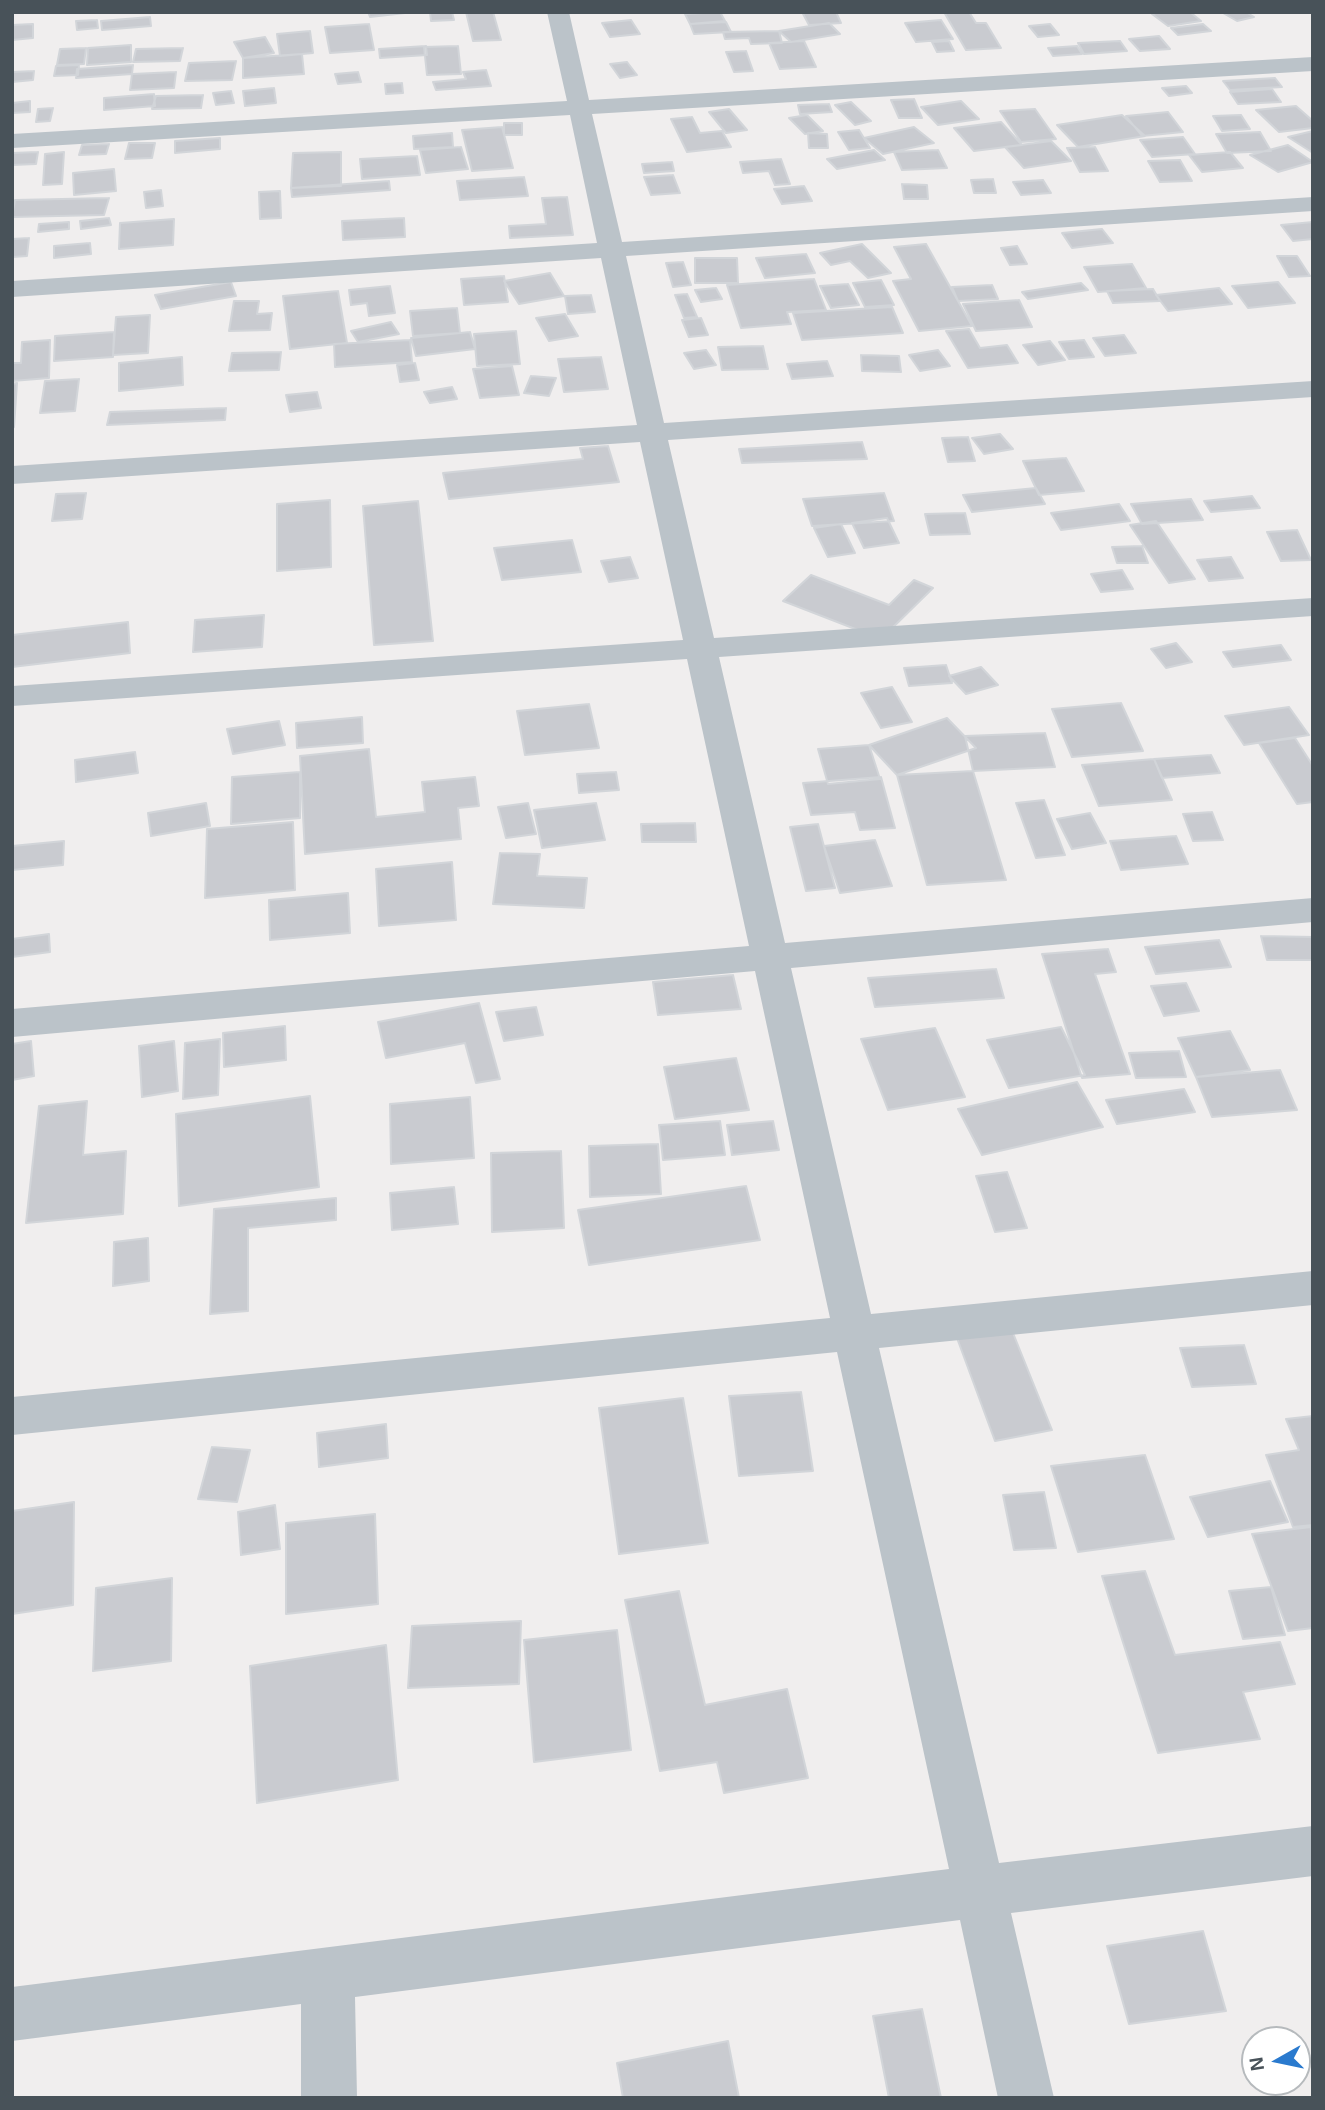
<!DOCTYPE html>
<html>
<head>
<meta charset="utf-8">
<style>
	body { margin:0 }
	#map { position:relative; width:1325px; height:2110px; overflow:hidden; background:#f0eeee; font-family:Arial,sans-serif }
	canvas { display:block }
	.frame { position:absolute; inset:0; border:14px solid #485259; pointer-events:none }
	.north { position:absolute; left:1241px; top:2026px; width:70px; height:70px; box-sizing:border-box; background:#fff; border:2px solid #b6babd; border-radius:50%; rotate:261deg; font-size:19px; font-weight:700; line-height:28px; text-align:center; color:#485259 }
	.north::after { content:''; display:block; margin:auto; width:24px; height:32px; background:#2a7ace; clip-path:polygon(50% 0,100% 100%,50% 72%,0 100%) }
</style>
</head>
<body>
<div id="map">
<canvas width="1325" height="2110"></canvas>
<div class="frame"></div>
<div class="north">N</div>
</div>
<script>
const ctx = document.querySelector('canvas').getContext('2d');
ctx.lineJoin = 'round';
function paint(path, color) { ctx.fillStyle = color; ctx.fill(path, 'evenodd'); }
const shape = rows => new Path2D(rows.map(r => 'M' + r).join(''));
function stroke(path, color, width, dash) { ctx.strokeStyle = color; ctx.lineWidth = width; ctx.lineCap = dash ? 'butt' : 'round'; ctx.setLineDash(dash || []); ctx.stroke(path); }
const building = shape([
	[368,12,404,12,405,13,370,17,368,12],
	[430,12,452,12,454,20,431,21,430,12],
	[466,12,493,12,501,40,473,41,466,12],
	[720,12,725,21,690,24,685,14,720,12],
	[802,12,836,12,841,23,809,25,802,12],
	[944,12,969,12,976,23,986,23,1001,48,966,50,944,12],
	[1160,12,1190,12,1201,21,1168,26,1152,14,1160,12],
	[1246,12,1254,17,1237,21,1223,13,1246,12],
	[150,17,151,26,102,30,101,21,150,17],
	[97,20,98,28,77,30,76,21,97,20],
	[631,20,640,34,610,37,602,23,631,20],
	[941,20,953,39,916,42,905,23,941,20],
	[726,22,731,32,694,34,690,24,726,22],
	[829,23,840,34,791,42,779,31,829,23],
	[33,24,33,38,12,40,12,25,33,24],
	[369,24,374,50,330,53,325,27,369,24],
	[1050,24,1059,35,1038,37,1029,26,1050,24],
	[1203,24,1211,31,1178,35,1171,28,1203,24],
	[310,31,313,53,280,56,277,34,310,31],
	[779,31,782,43,751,44,749,38,725,39,723,32,779,31],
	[1159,36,1170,49,1140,51,1129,39,1159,36],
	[265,37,274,53,243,58,234,42,265,37],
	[804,41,816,67,780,69,769,43,804,41],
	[949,41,954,51,937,52,932,42,949,41],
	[1120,41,1127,51,1084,54,1078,43,1120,41],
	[131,45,131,62,87,65,88,48,131,45],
	[426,46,427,55,380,58,379,49,426,46],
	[458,46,461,74,427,75,424,47,458,46],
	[1077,46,1082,54,1053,56,1048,48,1077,46],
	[86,48,84,64,57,65,60,49,86,48],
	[183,48,180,61,133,62,136,49,183,48],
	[746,51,753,71,734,72,726,52,746,51],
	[302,54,304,74,243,78,243,58,302,54],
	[236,61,232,80,185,81,189,63,236,61],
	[627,62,637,75,620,78,610,64,627,62],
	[79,65,78,75,54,76,56,66,79,65],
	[133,65,132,74,76,78,77,69,133,65],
	[486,70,491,86,436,90,433,82,466,79,463,72,486,70],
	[34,71,33,80,12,82,12,72,34,71],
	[176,72,174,88,130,90,132,74,176,72],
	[358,72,361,82,338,84,335,74,358,72],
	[1275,78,1282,87,1230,90,1223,81,1275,78],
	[402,83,403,93,386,94,385,84,402,83],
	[1186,86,1192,93,1169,96,1162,88,1186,86],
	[274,88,276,103,245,106,243,91,274,88],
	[1272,89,1281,102,1238,104,1230,92,1272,89],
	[231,91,234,103,216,105,213,93,231,91],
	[154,94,155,106,104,110,104,98,154,94],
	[203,95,201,108,152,109,156,96,203,95],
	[914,99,922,118,899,118,891,100,914,99],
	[30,101,30,112,12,113,12,103,30,101],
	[961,101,979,119,938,125,921,107,961,101],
	[851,102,871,121,855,125,835,105,851,102],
	[829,104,832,112,800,114,798,105,829,104],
	[1296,106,1313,121,1313,128,1279,132,1256,110,1296,106],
	[53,108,50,121,36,122,38,109,53,108],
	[729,109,747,130,726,133,709,112,729,109],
	[1035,109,1056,139,1021,142,1000,111,1035,109],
	[1168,112,1183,132,1142,136,1126,116,1168,112],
	[807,115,823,131,805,134,789,118,807,115],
	[1122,115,1145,136,1078,147,1057,125,1122,115],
	[1241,115,1250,129,1222,131,1213,116,1241,115],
	[692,117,700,133,722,131,731,147,687,152,671,119,692,117],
	[1001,122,1022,145,974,151,954,128,1001,122],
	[504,123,522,123,522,135,504,135,504,123],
	[502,127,513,168,472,171,462,130,502,127],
	[914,127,934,143,883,154,864,138,914,127],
	[859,130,870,148,849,150,838,132,859,130],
	[1313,131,1313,153,1288,137,1313,131],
	[1260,132,1271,151,1227,153,1216,134,1260,132],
	[452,133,453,147,414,149,413,136,452,133],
	[808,133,827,134,828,148,809,148,808,133],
	[1183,137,1195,154,1152,157,1140,140,1183,137],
	[220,138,220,149,175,153,175,141,220,138],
	[1051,141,1071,161,1024,168,1005,147,1051,141],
	[129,143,155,143,152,158,125,159,129,143],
	[109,144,106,154,79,155,82,145,109,144],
	[1288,145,1313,162,1278,172,1250,155,1288,145],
	[461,147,468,169,426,173,420,150,461,147],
	[1095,147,1108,171,1080,172,1067,148,1095,147],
	[874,150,885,160,837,169,827,159,874,150],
	[938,150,947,168,902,170,894,152,938,150],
	[38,152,36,164,12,165,12,153,38,152],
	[64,152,62,184,43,185,45,154,64,152],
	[341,152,341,186,291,188,293,153,341,152],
	[1230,152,1243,168,1202,172,1189,155,1230,152],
	[417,156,420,175,362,179,360,159,417,156],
	[781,159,790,184,775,185,769,171,743,173,740,162,781,159],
	[1180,160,1192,181,1160,182,1148,161,1180,160],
	[672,162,674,171,644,173,642,164,672,162],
	[114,169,116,191,74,195,73,173,114,169],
	[673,175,680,193,651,195,644,177,673,175],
	[524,177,528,196,460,200,457,181,524,177],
	[993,179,996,193,974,193,971,180,993,179],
	[1043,180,1051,193,1021,195,1013,182,1043,180],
	[389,181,390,190,292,197,291,188,389,181],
	[902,184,927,185,928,199,904,199,902,184],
	[804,186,812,201,782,204,774,189,804,186],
	[161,190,163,206,146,208,144,192,161,190],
	[280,191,281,218,260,219,259,192,280,191],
	[567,197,573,235,510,238,509,226,546,224,542,198,567,197],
	[109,198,104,215,12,217,15,200,109,198],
	[109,218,111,225,81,229,80,221,109,218],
	[404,218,405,237,343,240,342,221,404,218],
	[174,219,173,245,119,249,120,223,174,219],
	[69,222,69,229,38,232,39,224,69,222],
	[1313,222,1313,239,1293,241,1281,225,1313,222],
	[1102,229,1113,243,1072,248,1062,233,1102,229],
	[29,238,27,256,12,257,12,239,29,238],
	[90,243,91,254,54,258,54,246,90,243],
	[862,244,891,273,868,278,850,261,831,265,820,253,862,244],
	[926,244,972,326,919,331,893,281,911,279,894,247,926,244],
	[1017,246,1027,264,1010,265,1001,248,1017,246],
	[806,254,815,273,765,278,756,258,806,254],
	[1277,256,1297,256,1310,276,1289,277,1277,256],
	[695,258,737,258,738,283,695,283,695,258],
	[683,262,691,285,673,287,666,263,683,262],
	[1132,264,1146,288,1098,292,1084,267,1132,264],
	[550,273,564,296,519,304,504,281,550,273],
	[504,276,508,302,464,305,461,279,504,276],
	[814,279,826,310,787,312,791,324,741,328,727,285,814,279],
	[881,280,894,305,865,307,853,283,881,280],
	[231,282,236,296,161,309,155,295,231,282],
	[1278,282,1295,303,1248,308,1232,286,1278,282],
	[1081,283,1088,290,1028,299,1022,292,1081,283],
	[848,284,859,305,831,308,820,286,848,284],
	[992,285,998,299,958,301,952,287,992,285],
	[390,286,395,313,369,316,367,303,351,305,349,290,390,286],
	[716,288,722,299,701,302,695,290,716,288],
	[1219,288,1232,304,1168,311,1156,295,1219,288],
	[1153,289,1160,301,1113,303,1107,291,1153,289],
	[338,291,347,343,290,349,283,296,338,291],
	[687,294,697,317,684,318,675,295,687,294],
	[591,295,595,312,568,314,565,296,591,295],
	[1019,300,1032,327,976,331,963,304,1019,300],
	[234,301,259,301,257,314,272,313,270,330,229,331,234,301],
	[892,307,903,333,802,340,793,313,892,307],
	[457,308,460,333,413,336,410,311,457,308],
	[565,314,578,336,549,341,536,318,565,314],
	[150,315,148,353,113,355,116,317,150,315],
	[701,318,708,335,689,337,682,320,701,318],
	[391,322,399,334,358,342,351,331,391,322],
	[969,329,980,348,1007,345,1018,363,968,368,946,331,969,329],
	[516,331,520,364,477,366,474,334,516,331],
	[114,332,113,357,54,361,55,336,114,332],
	[470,332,475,349,416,356,411,338,470,332],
	[1124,335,1136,353,1105,356,1093,338,1124,335],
	[50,340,49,378,12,381,12,363,21,363,22,342,50,340],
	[410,340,412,362,335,367,334,344,410,340],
	[1084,340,1094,357,1069,359,1059,342,1084,340],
	[1050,341,1065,360,1038,365,1023,345,1050,341],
	[763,346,768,369,722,370,718,347,763,346],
	[706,350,716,365,694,369,684,353,706,350],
	[938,350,950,366,920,371,909,355,938,350],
	[281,352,279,370,229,371,232,353,281,352],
	[861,355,899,356,901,372,862,371,861,355],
	[182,357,183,385,119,391,119,363,182,357],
	[601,357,608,389,564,392,558,359,601,357],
	[827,361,833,376,792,379,787,364,827,361],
	[415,363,419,380,400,382,397,365,415,363],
	[512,366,519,395,480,398,473,369,512,366],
	[531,376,556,378,549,396,524,393,531,376],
	[79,379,75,411,40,413,45,381,79,379],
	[17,383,14,427,12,428,12,384,17,383],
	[452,387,457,399,430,403,424,392,452,387],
	[317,392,321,408,290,412,286,395,317,392],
	[226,408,225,420,107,425,110,412,226,408],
	[1000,434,1013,449,984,454,972,438,1000,434],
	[968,437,975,461,948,462,942,438,968,437],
	[862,442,867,459,742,463,739,449,862,442],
	[608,446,619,482,449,499,443,473,583,459,580,448,608,446],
	[1066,458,1084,491,1039,495,1023,461,1066,458],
	[1036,488,1045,504,972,512,963,495,1036,488],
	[86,493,82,519,52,521,56,494,86,493],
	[884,493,894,521,812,526,803,499,884,493],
	[1252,496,1260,508,1211,512,1204,501,1252,496],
	[1191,499,1203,520,1142,524,1131,504,1191,499],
	[330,500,331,567,277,571,277,504,330,500],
	[418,501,433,641,374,645,363,506,418,501],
	[1119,504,1130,521,1061,530,1051,513,1119,504],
	[965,513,970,534,930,535,925,514,965,513],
	[887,518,899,543,864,548,852,523,887,518],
	[1156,521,1195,579,1169,583,1130,525,1156,521],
	[841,524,855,553,828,557,814,528,841,524],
	[1297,530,1311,560,1281,561,1267,532,1297,530],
	[572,540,581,572,502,580,494,548,572,540],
	[1142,546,1148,563,1117,563,1112,547,1142,546],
	[630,557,638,578,609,582,601,561,630,557],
	[1231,557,1243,578,1209,581,1197,560,1231,557],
	[1122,570,1133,589,1101,592,1091,574,1122,570],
	[811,575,889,605,914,580,933,588,881,639,783,601,811,575],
	[264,615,262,647,193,652,195,620,264,615],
	[128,622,130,653,12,667,12,635,128,622],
	[1176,643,1192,662,1166,668,1151,649,1176,643],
	[1281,645,1291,660,1233,667,1223,652,1281,645],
	[946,665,952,683,909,686,904,668,946,665],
	[981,667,998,685,966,694,949,676,981,667],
	[892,687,912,722,881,728,861,693,892,687],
	[1121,703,1143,751,1072,757,1052,709,1121,703],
	[589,704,599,748,525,755,517,711,589,704],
	[1289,707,1309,735,1244,745,1225,716,1289,707],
	[362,717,363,743,297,748,296,723,362,717],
	[947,718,976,748,897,775,869,745,947,718],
	[279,721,285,745,233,754,227,729,279,721],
	[1045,733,1055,767,973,771,965,736,1045,733],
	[1295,738,1313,766,1313,802,1297,804,1259,743,1295,738],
	[869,745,880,779,828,784,818,749,869,745],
	[369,749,376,817,425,812,422,782,475,777,479,806,458,808,461,839,305,854,300,756,369,749],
	[135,752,138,773,76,782,75,760,135,752],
	[1211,755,1220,773,1162,778,1154,759,1211,755],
	[1154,759,1172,800,1099,806,1082,765,1154,759],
	[973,771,1006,880,927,885,897,775,973,771],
	[300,772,300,818,231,824,232,777,300,772],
	[616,772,619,790,579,793,577,774,616,772],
	[881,777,895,828,860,830,855,812,811,815,803,783,881,777],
	[1044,800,1065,855,1036,858,1016,803,1044,800],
	[206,803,210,826,151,836,148,813,206,803],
	[528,803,536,834,506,838,498,807,528,803],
	[596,803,605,840,542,848,534,810,596,803],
	[1212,812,1223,840,1193,841,1183,814,1212,812],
	[1090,813,1106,843,1072,849,1057,819,1090,813],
	[293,822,295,890,205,898,207,829,293,822],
	[695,823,696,842,642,842,641,824,695,823],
	[818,824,835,888,806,891,790,827,818,824],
	[1176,836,1188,864,1121,870,1110,841,1176,836],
	[875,840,892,886,840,893,824,846,875,840],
	[64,841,63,865,12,870,12,846,64,841],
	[500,853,540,854,537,876,587,878,584,908,493,904,500,853],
	[452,862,456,920,379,926,376,869,452,862],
	[348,893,350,933,270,940,269,900,348,893],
	[49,934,50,952,12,957,12,939,49,934],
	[1261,936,1313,937,1313,960,1267,960,1261,936],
	[1219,940,1231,967,1156,974,1145,947,1219,940],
	[1108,949,1116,972,1095,974,1130,1074,1082,1078,1042,954,1108,949],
	[996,969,1004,998,875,1007,868,978,996,969],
	[733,975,741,1009,658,1015,653,982,733,975],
	[1186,983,1199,1011,1164,1016,1151,986,1186,983],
	[479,1003,500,1079,476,1083,465,1043,386,1058,378,1022,479,1003],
	[536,1007,543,1035,504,1041,496,1012,536,1007],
	[285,1026,286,1060,224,1067,223,1033,285,1026],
	[1061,1027,1085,1075,1009,1088,987,1040,1061,1027],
	[935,1028,965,1097,888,1110,861,1039,935,1028],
	[1230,1031,1250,1070,1196,1077,1178,1038,1230,1031],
	[220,1039,218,1095,183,1099,185,1043,220,1039],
	[31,1041,34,1076,12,1080,12,1044,31,1041],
	[174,1041,178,1091,142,1097,139,1046,174,1041],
	[1179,1051,1186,1077,1136,1078,1129,1053,1179,1051],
	[736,1058,749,1110,675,1119,664,1067,736,1058],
	[1280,1070,1297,1110,1212,1117,1196,1077,1280,1070],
	[1077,1082,1103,1127,982,1155,958,1109,1077,1082],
	[1184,1089,1195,1112,1117,1124,1106,1100,1184,1089],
	[310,1096,319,1187,179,1206,176,1114,310,1096],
	[470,1097,474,1158,391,1164,390,1104,470,1097],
	[87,1101,83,1155,126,1151,123,1214,26,1223,39,1106,87,1101],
	[720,1121,725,1155,663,1160,659,1125,720,1121],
	[773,1121,779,1150,732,1155,727,1125,773,1121],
	[658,1144,661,1194,590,1197,589,1146,658,1144],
	[561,1151,564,1228,492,1232,491,1153,561,1151],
	[1007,1172,1027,1228,995,1232,976,1176,1007,1172],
	[746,1186,760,1240,589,1265,578,1210,746,1186],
	[454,1187,458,1224,392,1230,390,1193,454,1187],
	[336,1198,336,1220,248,1228,248,1311,210,1314,214,1209,336,1198],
	[148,1238,149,1281,113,1286,114,1242,148,1238],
	[1011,1328,1052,1430,995,1441,957,1338,1011,1328],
	[1244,1345,1256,1384,1192,1387,1180,1348,1244,1345],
	[801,1392,813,1471,739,1476,729,1396,801,1392],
	[683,1398,708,1543,619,1554,599,1408,683,1398],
	[1313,1416,1313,1525,1293,1527,1266,1455,1299,1450,1286,1419,1313,1416],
	[386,1424,388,1458,319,1467,317,1433,386,1424],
	[212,1447,250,1450,237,1502,198,1499,212,1447],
	[1145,1455,1174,1539,1078,1552,1051,1466,1145,1455],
	[1270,1481,1288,1522,1208,1537,1190,1497,1270,1481],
	[1044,1492,1056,1548,1014,1550,1003,1495,1044,1492],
	[74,1502,73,1605,12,1614,12,1511,74,1502],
	[275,1505,280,1549,241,1555,238,1512,275,1505],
	[375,1514,378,1604,286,1614,286,1523,375,1514],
	[1311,1527,1313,1628,1288,1631,1252,1534,1311,1527],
	[1145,1571,1175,1655,1280,1642,1295,1684,1243,1692,1260,1739,1158,1753,1102,1576,1145,1571],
	[172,1578,171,1661,93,1671,96,1588,172,1578],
	[1271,1587,1285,1635,1243,1639,1229,1591,1271,1587],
	[679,1591,705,1705,787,1689,808,1778,724,1793,717,1762,660,1771,625,1600,679,1591],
	[521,1621,519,1684,408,1688,412,1626,521,1621],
	[617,1630,631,1750,534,1762,524,1640,617,1630],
	[386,1645,398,1780,257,1803,250,1666,386,1645],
	[1203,1931,1226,2011,1129,2024,1107,1946,1203,1931],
	[922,2009,941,2098,889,2098,873,2016,922,2009],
	[728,2041,739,2098,623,2098,617,2063,728,2041]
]);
paint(building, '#c9cbd0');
stroke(building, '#d2d5d9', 2);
paint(shape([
	[547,12,569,12,589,100,1313,57,1313,71,592,114,622,242,1313,197,1313,211,626,256,664,423,1313,381,1313,397,668,440,714,638,1313,598,1313,616,719,657,785,943,1313,898,1313,922,791,968,871,1314,1313,1271,1313,1305,879,1348,999,1863,1313,1826,1313,1876,1011,1913,1054,2098,998,2098,960,1920,355,1997,357,2098,301,2098,301,2004,12,2041,12,1987,949,1869,837,1352,12,1435,12,1397,830,1318,755,971,12,1037,12,1009,749,946,687,659,12,706,12,686,683,640,640,442,12,484,12,466,637,425,601,258,12,297,12,281,597,243,570,115,12,148,12,134,567,101,547,12]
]), '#bbc3c9');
</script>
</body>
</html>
